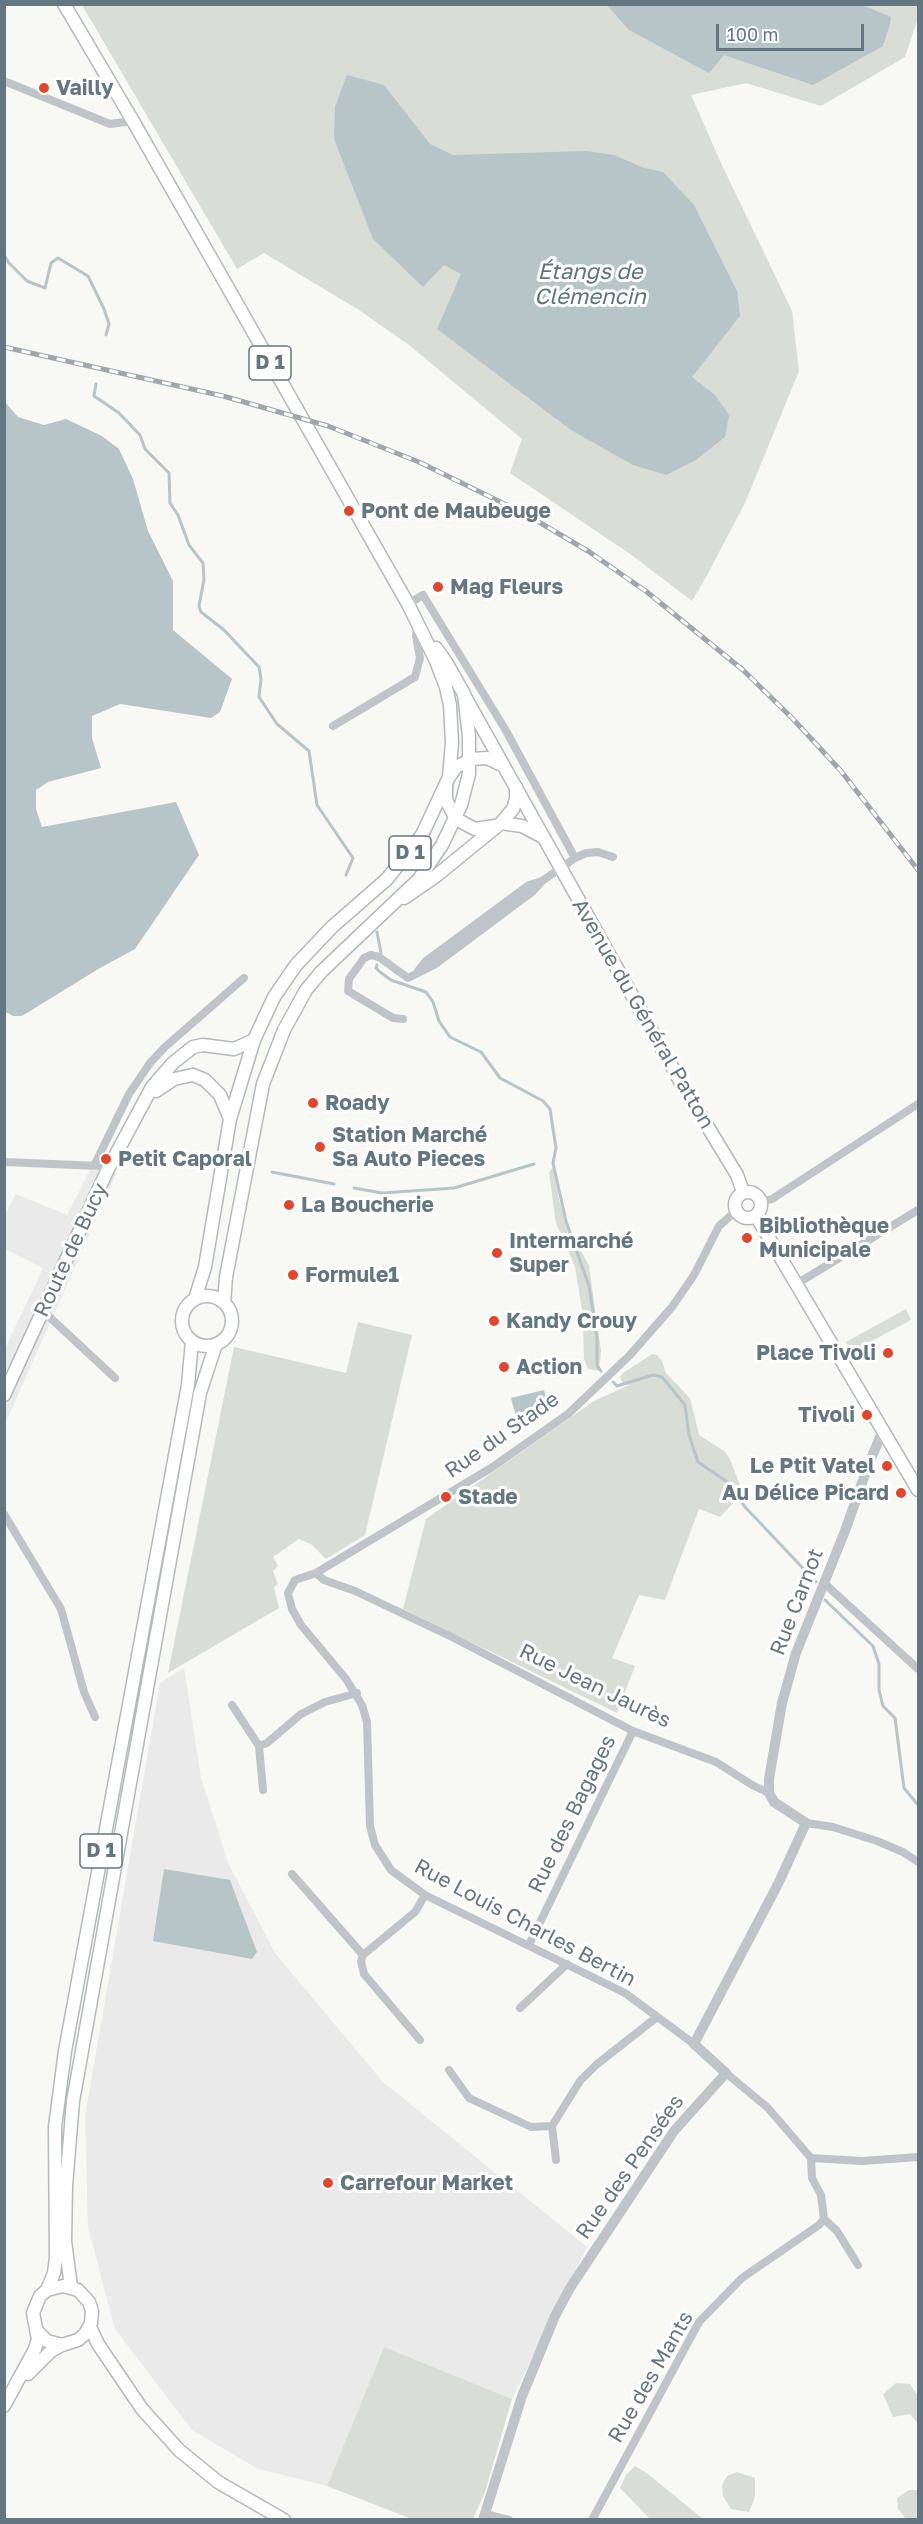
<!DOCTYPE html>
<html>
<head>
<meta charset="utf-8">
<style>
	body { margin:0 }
	#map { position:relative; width:923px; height:2524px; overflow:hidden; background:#f8f8f5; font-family:"Golos Text",sans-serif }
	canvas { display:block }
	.frame { position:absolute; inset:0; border:6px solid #647680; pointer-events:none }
	.scale { position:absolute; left:716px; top:24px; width:148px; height:27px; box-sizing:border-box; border:3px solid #647680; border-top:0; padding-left:8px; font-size:18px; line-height:21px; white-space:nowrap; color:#647680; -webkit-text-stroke:4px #fff; paint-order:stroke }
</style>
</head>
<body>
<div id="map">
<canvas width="923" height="2524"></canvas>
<div class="frame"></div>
<div class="scale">100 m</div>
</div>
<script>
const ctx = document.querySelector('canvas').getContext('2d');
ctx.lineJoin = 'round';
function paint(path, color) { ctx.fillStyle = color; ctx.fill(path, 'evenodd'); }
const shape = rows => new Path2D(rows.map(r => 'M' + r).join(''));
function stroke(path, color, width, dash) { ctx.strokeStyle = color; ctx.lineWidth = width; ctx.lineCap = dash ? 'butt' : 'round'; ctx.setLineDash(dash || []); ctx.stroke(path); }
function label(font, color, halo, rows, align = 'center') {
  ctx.font = font + ' "Golos Text",sans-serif'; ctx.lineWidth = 6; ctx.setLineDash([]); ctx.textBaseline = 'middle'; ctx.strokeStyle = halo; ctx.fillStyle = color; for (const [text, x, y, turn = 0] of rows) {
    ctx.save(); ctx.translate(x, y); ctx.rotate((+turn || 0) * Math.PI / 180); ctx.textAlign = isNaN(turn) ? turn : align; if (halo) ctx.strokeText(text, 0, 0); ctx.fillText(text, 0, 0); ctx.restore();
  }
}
paint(shape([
	[90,1170,117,1172,5,1424,5,1349,43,1268,5,1249,5,1214,16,1194,67,1215],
	[184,1668,201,1778,228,1863,275,1953,383,2082,587,2247,512,2399,384,2347,327,2486,258,2469,192,2430,115,2329,88,2227,85,2116,160,1683]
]), '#e9eae9');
paint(shape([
	[82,5,918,5,918,18,905,57,821,106,746,83,691,95,721,163,792,311,799,371,745,503,705,579,692,601,633,556,510,473,522,439,409,345,359,310,264,253,237,269],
	[552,1168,554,1169,559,1200,569,1228,589,1266,601,1351,599,1371,588,1369,584,1359,583,1316,575,1267,556,1223,549,1173],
	[906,1309,911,1320,851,1352,846,1342],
	[358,1322,412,1335,365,1535,326,1559,312,1545,299,1539,273,1557,278,1566,273,1571,278,1584,274,1587,279,1608,168,1673,234,1347,346,1373],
	[652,1354,657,1355,662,1361,666,1373,690,1398,699,1435,724,1451,730,1459,741,1488,736,1491,741,1495,720,1517,699,1509,665,1600,639,1595,612,1658,635,1666,617,1713,403,1609,426,1519,594,1401,629,1385,623,1384,620,1377,623,1373],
	[384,2347,512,2399,485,2492,473,2519,412,2519,327,2486],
	[896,2383,910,2384,918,2396,918,2424,910,2414,893,2417,883,2394],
	[635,2466,648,2474,703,2519,650,2519,620,2488,626,2475],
	[737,2472,755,2478,755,2497,749,2512,731,2509,723,2496,722,2485,727,2476],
	[909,2490,918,2490,918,2519,906,2519,898,2509,897,2498]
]), '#d8ddd5');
paint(shape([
	[607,5,862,5,891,17,890,24,883,46,813,85,724,55,709,73,629,30],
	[347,75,384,85,430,144,453,155,587,151,614,155,644,168,663,172,694,205,737,291,740,316,692,377,715,395,729,415,725,437,696,460,666,475,633,465,571,430,437,329,461,274,444,265,423,287,373,239,334,139,335,107],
	[5,402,18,417,44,425,66,419,102,436,119,449,133,479,148,531,173,581,173,630,232,679,220,712,211,718,120,704,92,716,92,738,101,768,48,782,36,790,36,809,42,827,176,802,199,855,135,949,100,968,22,1016,13,1016,4,1011],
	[544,1390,549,1409,516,1417,511,1398],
	[164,1869,230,1880,257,1952,252,1959,153,1941]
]), '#b7c5c8');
stroke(shape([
	[4,255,9,263,27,281,45,288,51,263,58,258,88,276,104,309,109,324,106,335],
	[96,384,94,396,119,413,140,435,145,449,169,473,170,503,178,515,189,545,203,563,204,579,199,606,201,612,224,630,259,667,261,679,259,697,277,724,309,751,317,805,353,858,346,875],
	[377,932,381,953],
	[377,965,376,968,380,972,391,980,426,992,433,1002,439,1021,450,1037,481,1052,500,1078,543,1101,550,1109,556,1148,553,1163,566,1221,589,1286,597,1338,597,1366,601,1371],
	[272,1172,334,1184],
	[354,1188,382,1193,454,1188,534,1164],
	[613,1382,617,1386,653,1375,662,1377,685,1405,689,1435,698,1462,726,1481,746,1508,816,1582],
	[825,1600,873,1646,879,1664,879,1690,883,1706,895,1718,904,1788,918,1805]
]), '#b7c5c8', 3);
const secondary = shape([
	[464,695,680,1081,737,1175,743,1192],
	[449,777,456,767,472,759,487,758,504,766],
	[446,785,446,800,456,819,475,829,495,826],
	[501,823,513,809,516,799,516,787],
	[404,898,436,876,501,823,522,826,541,836],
	[156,1091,174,1079,193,1075],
	'735 1205a13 13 0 1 1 26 0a13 13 0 1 1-26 0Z',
	[756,1216,918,1490],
	[4,1395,108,1169,152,1087,173,1063,193,1047,203,1045,234,1049,254,1040]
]);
const primary = shape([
	[64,4,133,121,408,604,436,661,446,687,450,705,452,743,449,777,422,835,387,879,332,927,296,965,274,997,254,1040,230,1119,205,1267,195,1299],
	[193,1075,205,1080,220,1095,230,1119],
	'182 1321a25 25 0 1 1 50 0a25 25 0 1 1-50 0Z',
	[224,1303,226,1277,263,1084,284,1030,306,990,321,972,419,879,442,845,461,805,469,774,469,736,465,702,464,694,446,662,436,648],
	[71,2287,65,2241,66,2186,73,2101,200,1393,216,1344],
	[47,2290,54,2273,56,2258,55,2127,65,2051,188,1385,192,1341],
	[90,2327,98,2344,142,2409,179,2450,218,2482,284,2520],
	[28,2374,51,2351,62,2345],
	[4,2406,35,2349,38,2339,33,2313,40,2296,47,2290,63,2286,78,2290,89,2302,92,2311,91,2323,85,2334,78,2340,62,2345,47,2341,37,2331]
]);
stroke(secondary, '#b2b8bc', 15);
stroke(primary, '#b3b9bc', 15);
stroke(shape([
	[4,81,110,124,133,121],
	[333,726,415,677,420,658,416,636,417,624],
	[575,858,586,853,598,852,613,857],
	[418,971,426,961,529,885,542,881],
	[403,1019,393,1018,348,991,349,979,364,958,371,955,379,957,408,978,434,965,532,892,542,881,575,858,505,729,423,595,408,604],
	[4,1162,100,1166],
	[95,1164,129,1094,150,1063,165,1047,244,978],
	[761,1202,772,1199,918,1104],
	[798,1283,918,1210],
	[43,1311,115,1378],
	[4,1514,61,1609,84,1692,95,1717],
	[316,1573,324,1580,355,1591,452,1637,633,1731,716,1762,752,1785,769,1793],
	[824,1583,918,1669],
	[232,1705,259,1746,263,1790],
	[259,1746,267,1743,301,1714,325,1702,357,1693],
	[806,1823,833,1827,877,1841,903,1852,918,1862],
	[292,1874,363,1955],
	[529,1945,633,1731],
	[520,2008,567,1964],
	[420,2040,364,1974,361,1961,363,1955,415,1912,425,1895],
	[694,2044,625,1993,425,1895,391,1870,375,1845,370,1826,367,1722,362,1705,346,1679,301,1625,292,1609,288,1593,295,1580,316,1573,491,1468,568,1414,630,1355,672,1307,694,1275,719,1226,736,1211],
	[449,2070,469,2098,531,2127,552,2126,556,2160],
	[726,2073,768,2108,811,2158,862,2161,918,2157],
	[552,2126,580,2081,596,2065,657,2017],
	[824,2219,837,2231,858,2265],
	[485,2514,509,2520],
	[592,2520,699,2322,742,2278,819,2225,824,2219,821,2195,812,2178,811,2158]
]), '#bfc4c8', 8);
stroke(shape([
	[483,2520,522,2396,555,2316,570,2288,674,2131,726,2073,694,2044,778,1884,806,1823,774,1802,769,1793,769,1779,782,1703,796,1653,845,1531,868,1466,880,1437,885,1433]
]), '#bfc4c8', 10);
stroke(secondary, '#fff', 12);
stroke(primary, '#fff', 12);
const rail = shape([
	[4,347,223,396,328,426,419,462,527,515,588,551,647,592,743,670,792,718,841,771,918,870]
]);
stroke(rail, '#9fa7ac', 5);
stroke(rail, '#fff', 3, [9]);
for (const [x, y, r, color] of [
	[44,88,6,"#e0462e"],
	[349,511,6,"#e0462e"],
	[438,587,6,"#e0462e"],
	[313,1103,6,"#e0462e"],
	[320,1147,6,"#e0462e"],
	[106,1159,6,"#e0462e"],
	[289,1205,6,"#e0462e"],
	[747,1238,6,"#e0462e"],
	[497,1253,6,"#e0462e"],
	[293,1275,6,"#e0462e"],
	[494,1321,6,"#e0462e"],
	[888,1353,6,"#e0462e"],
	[504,1367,6,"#e0462e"],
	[867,1415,6,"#e0462e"],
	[887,1466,6,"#e0462e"],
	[901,1493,6,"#e0462e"],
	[446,1497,6,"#e0462e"],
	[328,2183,6,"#e0462e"]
]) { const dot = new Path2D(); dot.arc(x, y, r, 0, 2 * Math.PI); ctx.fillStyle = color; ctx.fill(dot); stroke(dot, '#fff', 2); }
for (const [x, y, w] of [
	[270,363,42],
	[410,853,42],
	[101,1851,42]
]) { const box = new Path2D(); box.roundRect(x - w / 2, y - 17, w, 34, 4.5); ctx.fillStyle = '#fff'; ctx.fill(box); stroke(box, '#647680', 1.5); }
label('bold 20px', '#647680', null, [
	["D 1",270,363],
	["D 1",410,853],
	["D 1",101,1851]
]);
label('bold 21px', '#647680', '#fff', [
	["Vailly",56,88],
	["Pont de Maubeuge",361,511],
	["Mag Fleurs",450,587],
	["Roady",325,1103],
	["Station Marché",332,1135],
	["Sa Auto Pieces",332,1159],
	["Petit Caporal",118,1159],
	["La Boucherie",301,1205],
	["Bibliothèque",759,1226],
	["Municipale",759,1250],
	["Intermarché",509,1241],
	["Super",509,1265],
	["Formule1",305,1275],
	["Kandy Crouy",506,1321],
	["Place Tivoli",876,1353,"right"],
	["Action",516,1367],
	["Tivoli",855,1415,"right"],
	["Le Ptit Vatel",875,1466,"right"],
	["Au Délice Picard",889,1493,"right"],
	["Stade",458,1497],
	["Carrefour Market",340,2183]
], 'left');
label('21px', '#647680', '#fff', [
	["Avenue du Général Patton",643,1014,60],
	["Route de Bucy",71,1250,-65],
	["Rue du Stade",502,1435,-35],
	["Rue Carnot",797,1602,-69],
	["Rue Jean Jaurès",595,1686,26],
	["Rue des Bagages",572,1814,-64],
	["Rue Louis Charles Bertin",525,1923,28],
	["Rue des Pensées",630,2167,-55],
	["Rue des Mants",651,2377,-60]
]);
label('italic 22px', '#5e767a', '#fff', [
	["Étangs de",590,272],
	["Clémencin",590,297]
]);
</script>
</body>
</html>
